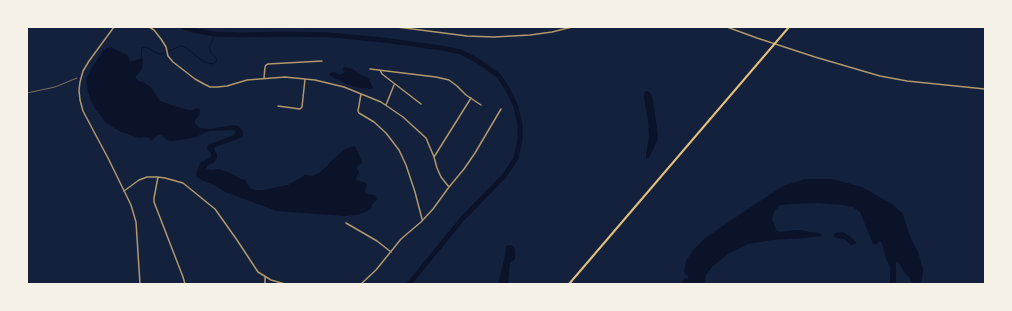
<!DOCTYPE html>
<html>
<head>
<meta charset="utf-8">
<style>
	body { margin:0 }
	#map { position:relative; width:1012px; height:311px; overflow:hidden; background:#14213d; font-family:"Noto Sans",sans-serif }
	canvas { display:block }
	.frame { position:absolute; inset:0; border:28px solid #f6f1e7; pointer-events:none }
</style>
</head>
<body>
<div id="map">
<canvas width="1012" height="311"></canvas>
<div class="frame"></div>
</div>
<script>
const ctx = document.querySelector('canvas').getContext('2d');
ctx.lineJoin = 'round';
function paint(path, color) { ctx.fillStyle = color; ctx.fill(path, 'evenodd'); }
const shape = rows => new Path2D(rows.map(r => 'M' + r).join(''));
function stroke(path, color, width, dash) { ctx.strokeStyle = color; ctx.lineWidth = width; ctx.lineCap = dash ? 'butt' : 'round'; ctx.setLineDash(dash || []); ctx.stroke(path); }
paint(shape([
	[111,47,127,55,130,61,133,61,142,58,143,60,142,68,140,72,136,76,136,78,138,81,143,82,151,87,160,101,174,106,188,110,192,110,197,108,200,110,200,114,195,120,195,123,200,128,210,129,233,125,238,126,242,130,243,133,243,136,240,138,230,142,215,147,214,149,217,155,217,158,213,163,207,166,207,169,212,170,219,169,228,172,241,179,245,180,250,188,255,190,262,190,288,185,305,175,313,176,320,172,327,166,330,162,345,149,355,146,362,161,361,164,358,165,357,168,359,173,356,178,357,180,366,183,367,186,365,190,365,192,368,194,375,195,377,199,372,205,371,209,366,212,356,215,344,216,277,211,225,192,214,185,201,180,196,176,196,173,200,163,211,157,211,153,207,149,208,145,231,136,235,134,236,132,234,130,231,130,210,131,193,138,172,141,167,140,161,135,158,135,151,141,149,138,145,137,139,138,119,131,105,122,102,117,96,110,90,99,87,88,86,79,91,69,103,51,106,48],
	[344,67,353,69,361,75,367,77,370,81,373,88,371,89,359,88,349,85,329,75,330,73,334,72,338,74,342,74,345,72,343,70],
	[646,91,649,92,651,94,653,100,658,135,657,141,650,156,647,159,646,158,646,154,647,149,649,135,648,121,644,98,644,93],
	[805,179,832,179,862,187,892,204,903,214,907,227,911,239,918,252,923,269,922,279,919,284,913,284,909,277,904,272,899,263,896,261,896,284,889,284,890,280,890,266,886,259,882,243,880,241,876,245,873,244,860,212,853,207,843,205,815,203,792,204,780,205,774,212,772,219,777,231,781,232,794,230,802,230,810,232,819,233,822,235,822,236,807,238,772,240,748,244,728,254,713,266,706,275,704,284,681,284,685,278,688,278,688,275,685,274,684,271,686,261,693,250,705,238,745,211,783,186],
	[842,232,850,236,856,242,856,244,851,245,844,239,837,238,834,237,834,235,836,233],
	[508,245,511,245,514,247,515,251,515,259,510,263,508,284,498,284,505,256,506,246]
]), '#0b132b');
stroke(shape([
	[141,58,142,48,146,47,159,54,162,54,178,47,181,46,185,47,204,62,213,64,215,63,217,60,216,58,211,53,209,48,215,34]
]), '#0b132b', 1);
stroke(shape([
	[183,27,197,31,215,34,243,35,292,34,331,35,383,40,442,48,461,52,478,61,499,76,508,90,516,107,520,124,520,140,516,158,505,175,463,218,409,284]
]), '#0b132b', 5);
stroke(shape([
	[27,93,55,87,77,78]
]), '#e5c07b', 0.5);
stroke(shape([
	[149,27,154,30,161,39,166,47,168,56,173,62,195,79,204,84,210,87,217,87,227,86,247,80,285,77,315,80,344,87,381,102,403,117,426,138,434,157,437,168,441,177,449,187],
	[370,69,436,77,449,80,457,86,466,95,481,105],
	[380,70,382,74,421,104],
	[264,78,265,67,266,65,268,64,322,61],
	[361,94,358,111,359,113,374,122,386,133,399,150,406,165,415,192,422,219],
	[386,105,394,85],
	[278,106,300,109,302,107,305,79],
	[434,157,471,98],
	[158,177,154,198,154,202,183,277,185,284],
	[124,191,139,180,147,177,158,177,165,178,183,183,215,209,237,240,258,272,271,280,285,284],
	[346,223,377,241,391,252],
	[265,284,265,276],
	[361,284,376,270,401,239,421,222,433,209,449,187,464,169,475,153,501,109]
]), '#b1986c', 1.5);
stroke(shape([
	[114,27,89,61,83,71,80,82,79,90,80,100,83,111,92,128,108,158,131,205,136,222,140,284],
	[397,27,467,36,494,37,530,35,552,32,572,27],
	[727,27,757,38,815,57,880,76,907,81,985,89]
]), '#b1986c', 1.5);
stroke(shape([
	[569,284,789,27]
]), '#e5c07b', 2);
</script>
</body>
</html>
